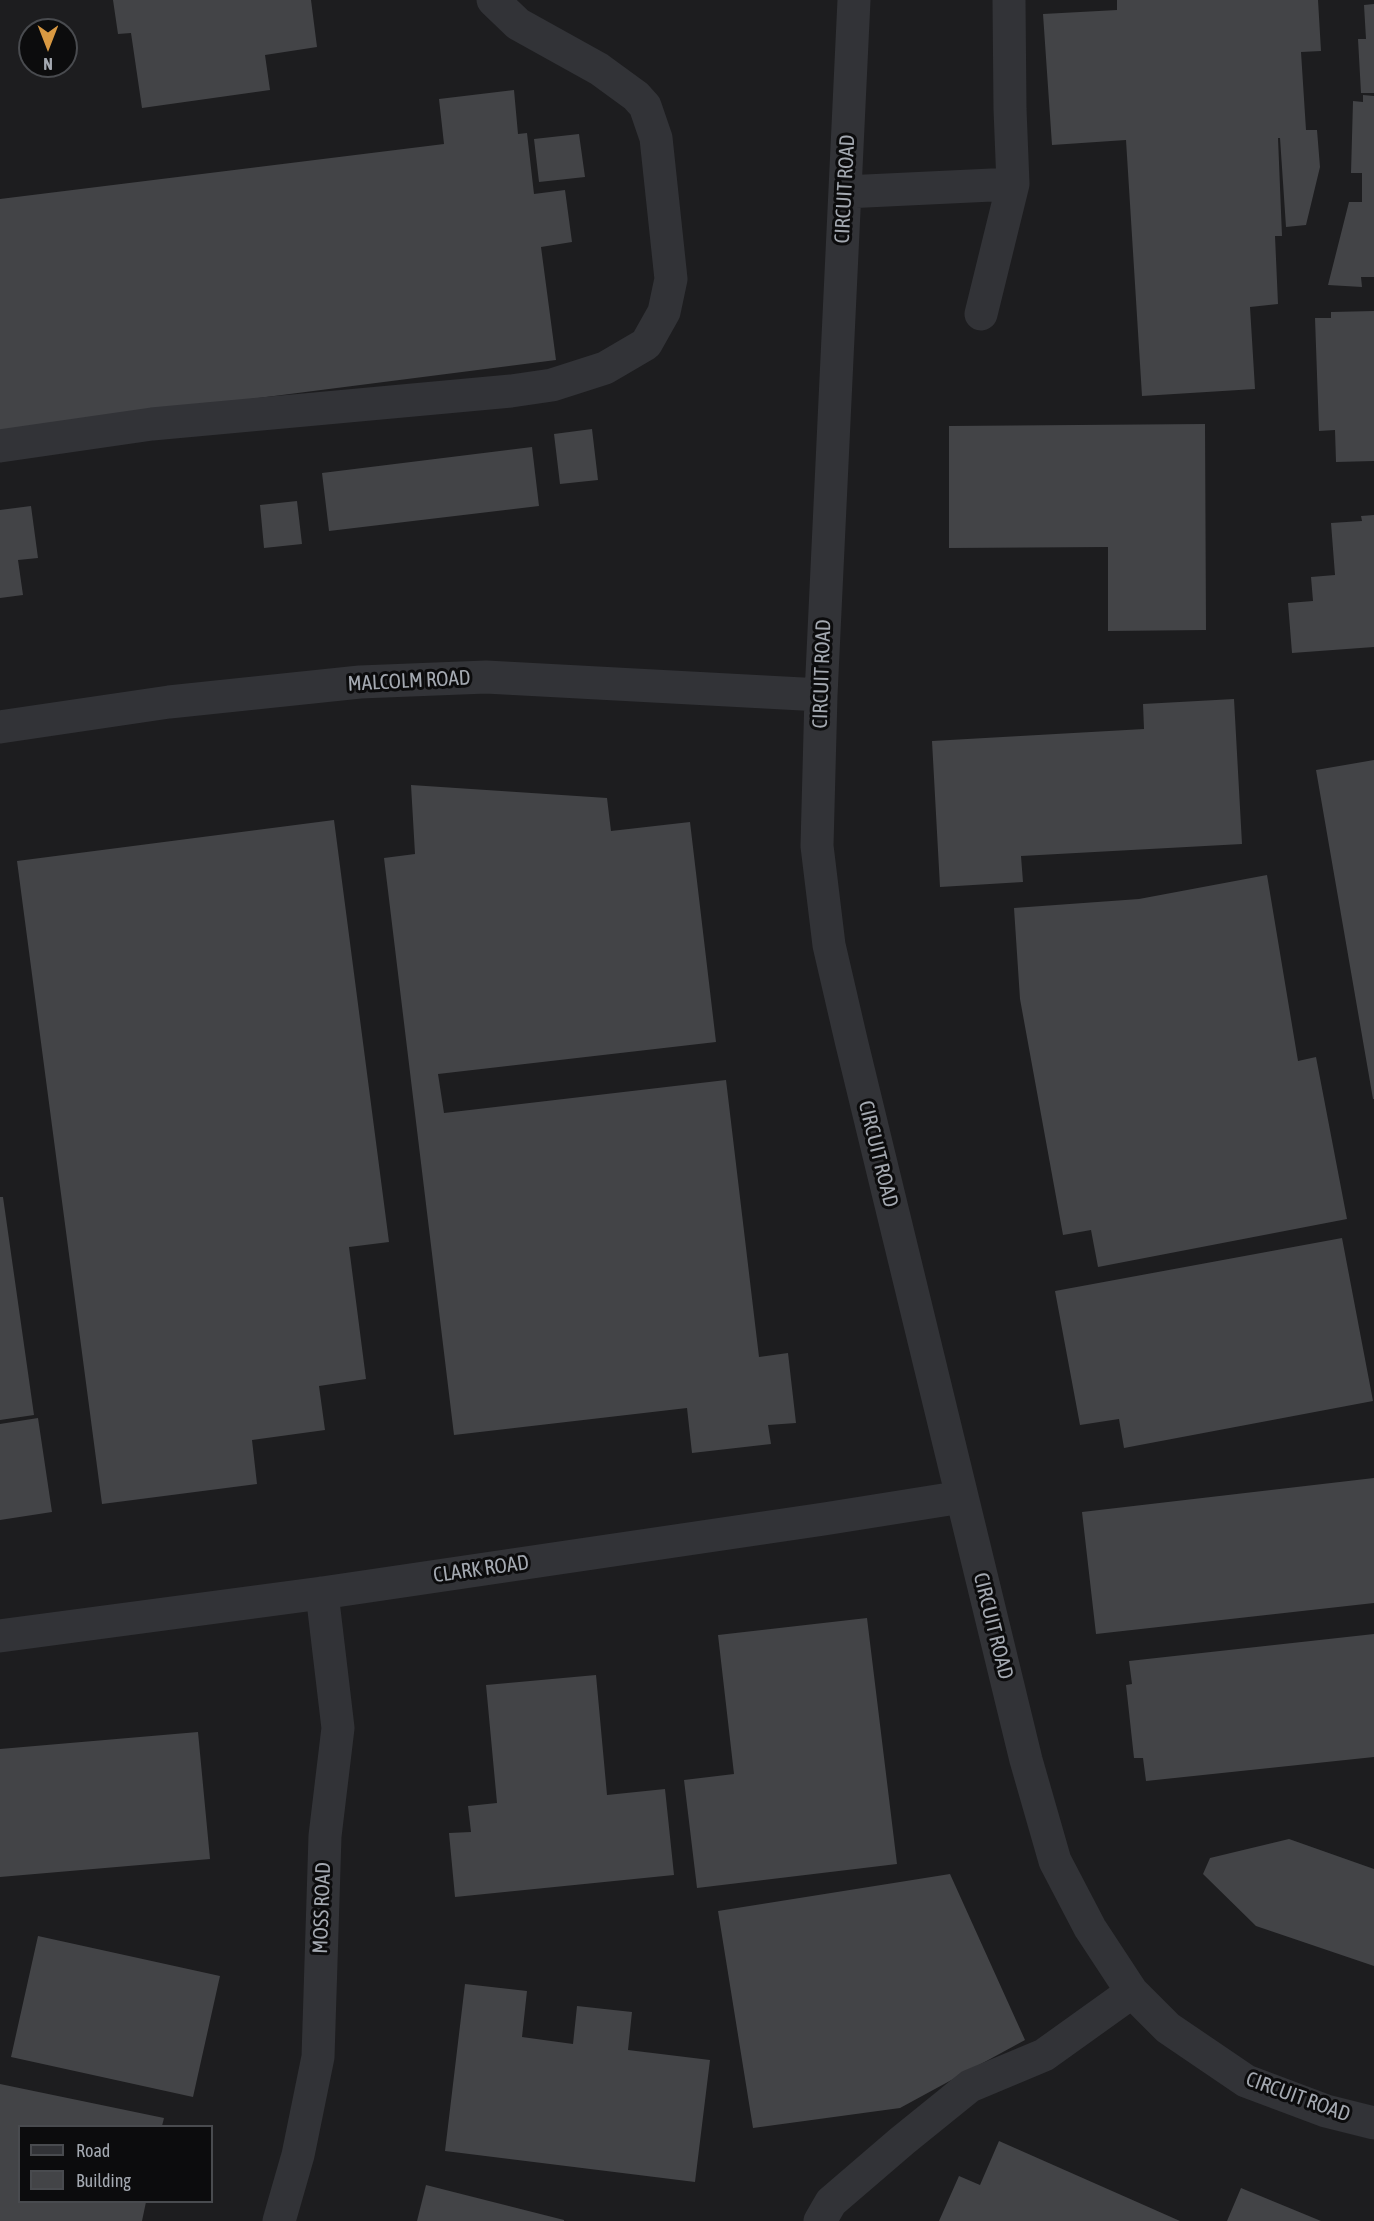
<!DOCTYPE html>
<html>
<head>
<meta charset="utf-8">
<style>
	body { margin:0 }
	#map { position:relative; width:1374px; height:2221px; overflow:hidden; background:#111112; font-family:"Asap Condensed",sans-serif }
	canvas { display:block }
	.legend { position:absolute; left:18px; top:2125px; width:195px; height:78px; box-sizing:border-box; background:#0c0c0d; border:2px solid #494b4f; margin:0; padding:8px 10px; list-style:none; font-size:18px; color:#a4a9b1 }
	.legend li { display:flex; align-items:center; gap:12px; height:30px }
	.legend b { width:30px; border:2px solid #494b4f }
	.north { position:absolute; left:18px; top:18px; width:60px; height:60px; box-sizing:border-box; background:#0c0c0d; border:2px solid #494b4f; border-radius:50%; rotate:180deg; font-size:16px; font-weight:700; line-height:24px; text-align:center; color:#a4a9b1 }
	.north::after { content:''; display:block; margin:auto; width:21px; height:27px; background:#d99942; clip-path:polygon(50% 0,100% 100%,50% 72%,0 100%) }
</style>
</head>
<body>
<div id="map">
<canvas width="1374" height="2221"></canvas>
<ul class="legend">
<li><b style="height:8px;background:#323337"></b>Road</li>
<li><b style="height:16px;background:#434447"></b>Building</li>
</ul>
<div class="north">N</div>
</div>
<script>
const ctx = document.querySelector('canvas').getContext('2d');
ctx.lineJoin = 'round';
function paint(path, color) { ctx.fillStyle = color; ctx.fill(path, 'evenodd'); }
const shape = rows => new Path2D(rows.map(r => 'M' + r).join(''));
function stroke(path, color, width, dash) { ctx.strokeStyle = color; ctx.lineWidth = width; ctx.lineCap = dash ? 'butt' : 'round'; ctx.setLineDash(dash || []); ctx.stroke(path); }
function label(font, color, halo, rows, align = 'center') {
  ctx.font = font + ' "Asap Condensed",sans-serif'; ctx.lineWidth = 6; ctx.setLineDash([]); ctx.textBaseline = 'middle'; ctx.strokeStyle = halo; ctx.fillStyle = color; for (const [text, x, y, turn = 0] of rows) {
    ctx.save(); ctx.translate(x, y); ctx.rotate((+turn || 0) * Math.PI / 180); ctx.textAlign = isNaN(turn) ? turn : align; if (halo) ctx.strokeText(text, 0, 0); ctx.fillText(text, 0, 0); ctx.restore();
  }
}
paint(shape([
	[0,0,1374,0,1374,2221,0,2221],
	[30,30,66,30,66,66,30,66],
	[20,2126,212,2126,212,2202,20,2202]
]), '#1d1d1f');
paint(shape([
	[113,0,311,0,317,47,265,55,270,90,142,108,131,33,118,34],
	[1117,0,1318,0,1321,51,1301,52,1306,130,1317,130,1320,167,1306,225,1286,227,1280,138,1278,138,1282,236,1275,236,1278,304,1250,307,1255,389,1142,396,1126,140,1052,145,1043,14,1117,10],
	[1374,4,1374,93,1361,93,1358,39,1366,39,1364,5],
	[514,90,518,134,527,133,534,194,565,190,572,242,541,247,556,360,0,431,0,199,444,144,439,99],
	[1363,95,1374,96,1374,277,1361,277,1362,287,1328,285,1349,202,1362,202,1362,173,1351,173,1353,101,1363,102],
	[579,134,585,177,539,182,534,139],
	[1374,311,1374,461,1336,462,1335,430,1319,431,1315,318,1331,318,1331,312],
	[1205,424,1206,630,1108,631,1108,547,949,548,949,426],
	[592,429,598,480,560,484,554,434],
	[532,447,539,506,329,531,322,473],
	[297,501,302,544,264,548,260,505],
	[31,506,38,558,18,560,23,595,0,598,0,510],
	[1374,515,1374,647,1292,653,1288,603,1313,601,1311,577,1335,575,1331,523,1362,521,1361,516],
	[1234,699,1242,844,1021,856,1023,882,940,887,932,741,1144,729,1143,704],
	[1374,760,1374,1099,1373,1099,1316,770],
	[411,785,607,798,611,831,690,822,716,1042,438,1074,444,1113,726,1080,759,1357,788,1353,796,1423,768,1425,771,1444,692,1453,687,1408,454,1435,384,858,415,854],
	[334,820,389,1242,349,1247,366,1379,319,1386,325,1430,252,1440,257,1484,102,1504,17,861],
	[1267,875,1298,1061,1316,1057,1347,1219,1098,1267,1091,1230,1063,1235,1020,999,1014,908,1139,899],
	[0,1197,3,1197,34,1415,0,1420],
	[1342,1238,1373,1401,1124,1448,1119,1419,1080,1425,1055,1291],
	[38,1418,52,1512,0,1520,0,1424],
	[1374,1478,1374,1603,1096,1634,1082,1512],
	[867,1618,897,1864,697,1888,684,1780,734,1774,718,1635],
	[1374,1634,1374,1757,1146,1781,1143,1758,1134,1758,1126,1685,1132,1684,1129,1661],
	[596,1675,607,1795,665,1789,674,1875,455,1897,449,1833,471,1832,468,1806,497,1803,486,1685],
	[198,1732,210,1859,0,1877,0,1749],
	[1289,1839,1374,1869,1374,1966,1256,1926,1203,1874,1210,1858],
	[950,1874,1025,2040,900,2108,753,2128,718,1911],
	[38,1936,220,1976,193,2097,11,2057],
	[465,1984,527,1991,522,2037,573,2044,577,2006,632,2012,628,2050,710,2060,695,2182,445,2151],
	[0,2084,164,2118,162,2126,20,2126,20,2202,146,2202,142,2221,0,2221],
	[999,2141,1180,2221,939,2221,959,2176,980,2185],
	[426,2185,564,2220,564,2221,417,2221],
	[1241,2188,1321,2221,1227,2221]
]), '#434447');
stroke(shape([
	[854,0,821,695,817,846,829,945,851,1040,1026,1760,1055,1861,1090,1928,1132,1992,1168,2028,1246,2081,1326,2111,1374,2123],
	[845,192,1013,184],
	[981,314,1013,184,1010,109,1009,0],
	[0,446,152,424,511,391,552,385,605,368,646,344,664,312,671,279,656,138,645,106,636,96,599,69,518,24,493,0],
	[0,727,169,702,360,682,486,677,821,695],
	[0,1636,322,1593,824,1519,962,1497],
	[279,2221,298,2155,318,2057,325,1836,338,1728,322,1593],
	[820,2221,831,2202,902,2141,970,2086,1044,2055,1132,1992]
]), '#323337', 33);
label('21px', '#a4a9b1', '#0c0c0d', [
	["CIRCUIT ROAD",845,189,-87],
	["CIRCUIT ROAD",822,674,-88],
	["MALCOLM ROAD",409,681,-3],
	["CIRCUIT ROAD",878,1154,76],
	["CLARK ROAD",481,1569,-8],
	["CIRCUIT ROAD",993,1626,76],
	["MOSS ROAD",322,1908,-88],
	["CIRCUIT ROAD",1298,2097,20]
]);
</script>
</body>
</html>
